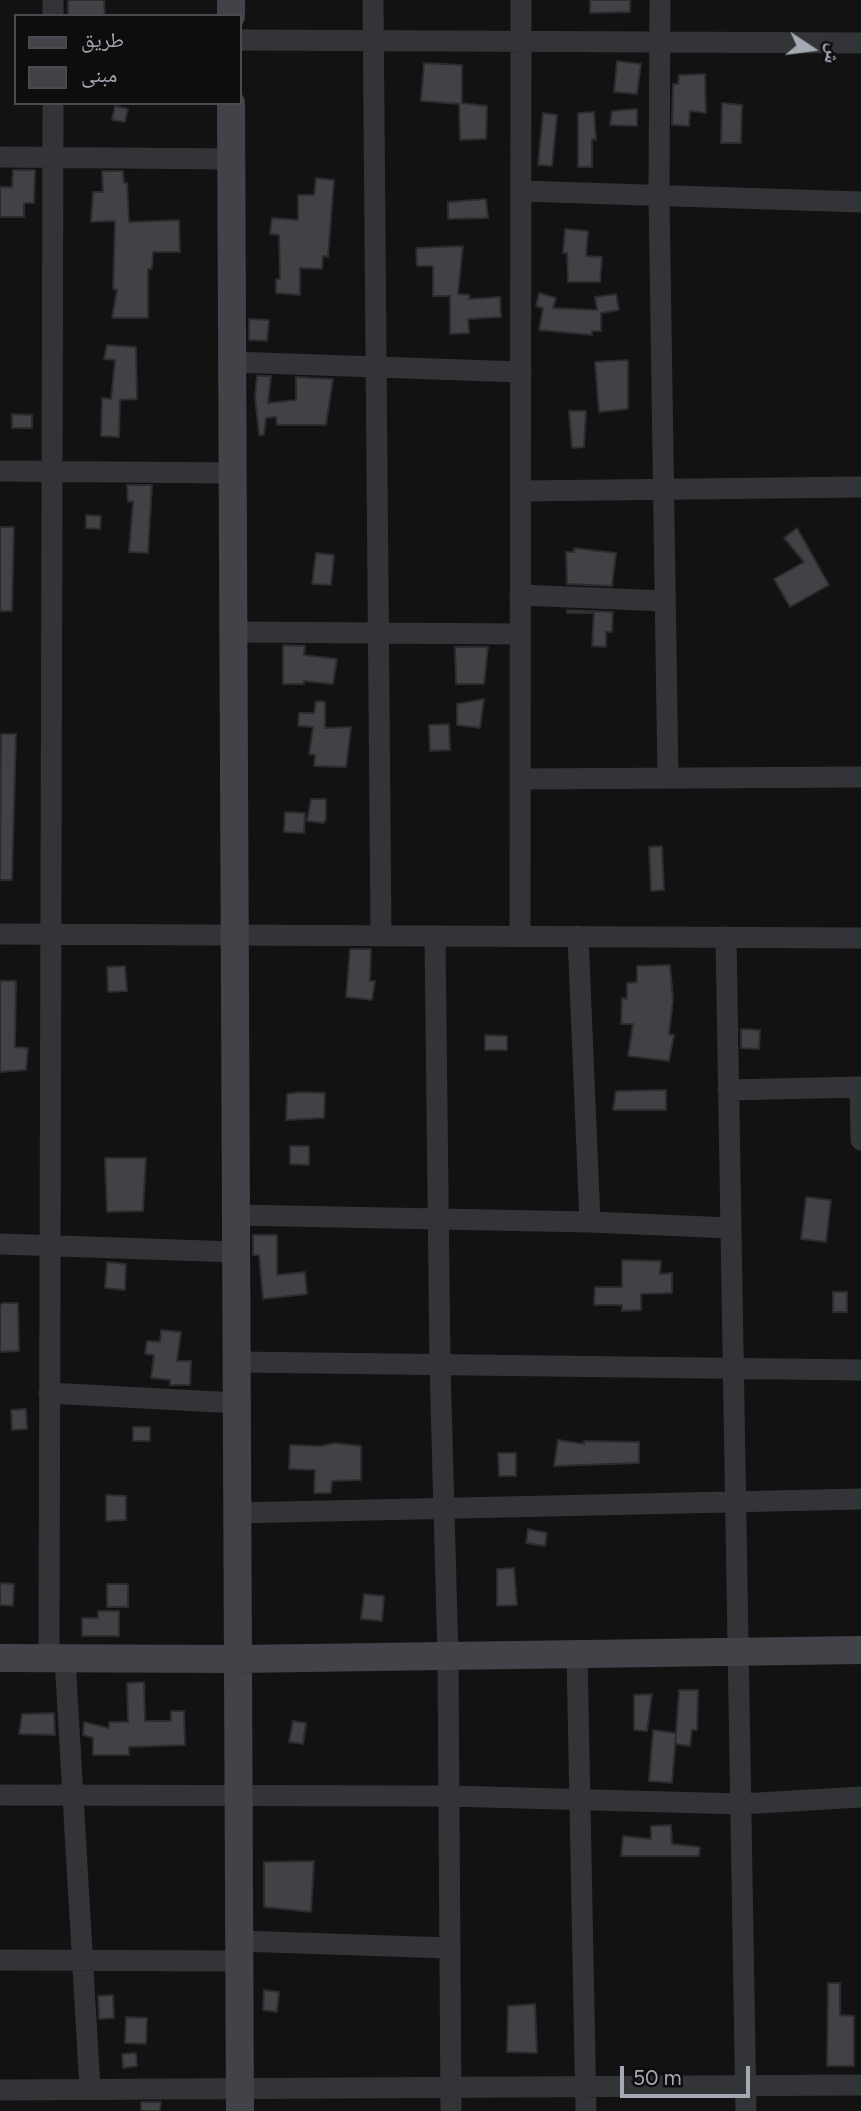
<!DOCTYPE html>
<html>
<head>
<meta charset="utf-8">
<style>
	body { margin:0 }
	#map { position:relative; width:861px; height:2111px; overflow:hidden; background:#121213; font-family:Figtree,"Noto Naskh Arabic",sans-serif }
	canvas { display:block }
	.legend { position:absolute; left:14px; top:14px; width:228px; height:91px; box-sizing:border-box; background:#0d0d0e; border:2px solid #494b50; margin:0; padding:9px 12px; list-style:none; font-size:21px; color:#a4a9b3 }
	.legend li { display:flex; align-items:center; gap:14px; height:35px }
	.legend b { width:35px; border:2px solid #494b50 }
	.north { position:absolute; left:777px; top:14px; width:70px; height:70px; -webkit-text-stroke:5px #0d0d0e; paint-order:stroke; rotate:103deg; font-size:19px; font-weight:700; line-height:28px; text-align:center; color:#a4a9b3 }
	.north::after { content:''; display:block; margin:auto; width:24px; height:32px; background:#a4a9b3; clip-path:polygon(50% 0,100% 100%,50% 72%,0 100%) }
	.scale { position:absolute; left:620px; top:2066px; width:130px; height:32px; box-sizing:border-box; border:4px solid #a4a9b3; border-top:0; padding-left:9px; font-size:21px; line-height:24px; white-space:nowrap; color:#a4a9b3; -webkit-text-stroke:5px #0d0d0e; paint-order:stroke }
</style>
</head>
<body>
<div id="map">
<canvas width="861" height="2111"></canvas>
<ul class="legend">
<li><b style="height:9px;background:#414348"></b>طريق</li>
<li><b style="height:19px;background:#414246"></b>مبنى</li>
</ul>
<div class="north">ش</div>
<div class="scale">50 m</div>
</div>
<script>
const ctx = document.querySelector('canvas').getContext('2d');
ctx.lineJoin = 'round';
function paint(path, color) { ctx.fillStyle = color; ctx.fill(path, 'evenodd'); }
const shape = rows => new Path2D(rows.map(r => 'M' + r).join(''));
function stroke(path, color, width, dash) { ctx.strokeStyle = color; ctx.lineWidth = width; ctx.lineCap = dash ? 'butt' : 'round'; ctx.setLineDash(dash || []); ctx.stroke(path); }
const building = shape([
	[68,0,104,0,105,16,68,16,68,0],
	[590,0,630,0,630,12,590,13,590,0],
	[617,61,641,64,637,94,614,92,617,61],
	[424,63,462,65,462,103,487,106,486,139,460,140,459,104,421,101,424,63],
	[705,74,706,113,690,111,689,126,672,125,673,84,678,84,679,75,705,74],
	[722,103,742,105,741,143,721,143,722,103],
	[115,106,128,109,125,122,112,120,115,106],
	[637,109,637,126,610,125,612,111,637,109],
	[594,112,596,140,592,139,592,167,578,167,578,113,594,112],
	[543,113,557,115,552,166,538,165,543,113],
	[13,170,35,170,34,203,24,203,24,217,0,217,0,187,12,187,13,170],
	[102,171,123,171,124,183,127,183,129,222,179,220,180,252,153,252,152,269,148,269,148,318,112,318,117,290,113,289,115,221,91,222,93,192,103,192,102,171],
	[316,178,334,180,328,257,323,256,322,269,300,268,300,295,276,293,276,279,280,279,279,235,270,234,272,218,298,220,298,195,314,195,316,178],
	[486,199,488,218,448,219,448,202,486,199],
	[565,229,588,231,586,256,602,257,600,282,568,282,567,253,563,253,565,229],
	[463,246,458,294,470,295,469,299,500,297,501,317,468,319,469,333,450,334,450,296,433,296,433,266,417,266,416,248,463,246],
	[539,293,556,298,553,308,597,310,595,297,616,294,619,310,601,313,601,331,592,331,592,335,539,330,543,308,536,306,539,293],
	[249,319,269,320,267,341,249,340,249,319],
	[107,345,136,347,137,399,120,400,119,437,101,436,102,398,111,399,115,360,104,359,107,345],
	[628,360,628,409,599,412,595,362,628,360],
	[257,376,271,376,268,403,296,400,296,377,333,379,326,425,277,425,276,417,266,418,264,435,259,435,255,397,257,376],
	[569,411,586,411,584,447,572,448,569,411],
	[12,414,32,415,32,428,12,428,12,414],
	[127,485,152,485,148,553,129,552,133,501,128,502,127,485],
	[86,515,101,516,100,529,86,528,86,515],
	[0,527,14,527,12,611,0,611,0,527],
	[797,528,829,585,790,607,774,579,804,562,784,538,797,528],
	[574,548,616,553,612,586,567,584,566,552,574,552,574,548],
	[316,553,334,555,331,585,312,584,316,553],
	[567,610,613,612,612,632,606,632,606,647,592,646,594,613,567,613,567,610],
	[283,645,305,646,304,655,337,659,333,684,304,681,304,684,283,684,283,645],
	[455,647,488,647,484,684,456,684,455,647],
	[484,699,480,728,457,725,457,704,484,699],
	[316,701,325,702,325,728,351,727,346,767,314,766,315,755,309,754,313,727,298,726,299,713,314,713,316,701],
	[449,724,450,750,430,751,429,725,449,724],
	[1,734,16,734,12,880,0,880,1,734],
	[311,799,326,799,326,820,323,823,307,821,311,799],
	[285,812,305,813,304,833,284,832,285,812],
	[662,846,664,890,651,891,649,847,662,846],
	[350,949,371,949,370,981,375,981,372,1000,346,997,350,949],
	[670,965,673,1000,669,1034,674,1035,669,1061,628,1056,633,1024,621,1024,622,998,627,999,627,983,637,982,637,966,670,965],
	[125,966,127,991,108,992,107,967,125,966],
	[0,981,16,981,15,1047,28,1048,26,1070,0,1072,0,981],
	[741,1029,760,1030,759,1049,741,1048,741,1029],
	[485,1035,507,1036,507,1050,485,1050,485,1035],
	[666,1090,666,1110,613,1110,616,1091,666,1090],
	[300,1092,325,1093,324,1118,286,1120,287,1094,300,1092],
	[290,1146,309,1146,309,1165,290,1164,290,1146],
	[105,1158,146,1158,143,1211,107,1212,105,1158],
	[806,1197,831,1200,826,1242,801,1239,806,1197],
	[253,1235,277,1235,277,1275,305,1272,307,1294,263,1299,259,1255,253,1255,253,1235],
	[622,1260,661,1261,660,1274,672,1273,672,1293,641,1294,641,1310,622,1311,622,1305,594,1305,595,1287,622,1287,622,1260],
	[107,1262,126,1264,125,1290,105,1288,107,1262],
	[833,1292,847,1292,847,1312,833,1312,833,1292],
	[3,1303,18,1303,19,1351,0,1352,0,1305,3,1303],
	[161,1330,181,1332,177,1361,191,1361,190,1385,170,1385,170,1380,151,1378,154,1355,145,1354,147,1341,160,1342,161,1330],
	[26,1409,27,1429,12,1430,11,1410,26,1409],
	[133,1427,150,1427,150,1441,133,1441,133,1427],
	[558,1440,584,1444,584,1441,639,1442,639,1463,554,1466,558,1440],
	[335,1443,361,1446,361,1480,332,1481,331,1493,314,1493,315,1470,289,1469,290,1445,321,1446,335,1443],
	[498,1453,516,1453,516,1476,499,1476,498,1453],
	[106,1495,126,1496,126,1520,106,1521,106,1495],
	[528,1529,547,1533,545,1546,526,1543,528,1529],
	[514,1568,517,1605,497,1606,497,1569,514,1568],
	[0,1583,14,1584,13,1606,0,1605,0,1583],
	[107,1584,128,1584,128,1607,107,1607,107,1584],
	[364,1594,384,1596,382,1621,361,1619,364,1594],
	[98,1611,119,1611,119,1636,82,1636,82,1618,98,1618,98,1611],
	[144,1682,145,1721,171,1721,171,1711,184,1711,185,1745,129,1747,129,1755,93,1755,93,1738,83,1735,84,1722,109,1728,109,1722,128,1722,127,1683,144,1682],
	[679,1690,698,1690,697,1730,692,1730,690,1746,675,1744,676,1735,672,1783,649,1781,653,1730,676,1733,679,1690],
	[652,1694,647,1731,634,1730,634,1695,652,1694],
	[54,1713,55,1735,19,1734,22,1714,54,1713],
	[293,1721,306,1723,303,1744,289,1742,293,1721],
	[671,1825,672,1844,700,1847,699,1856,621,1856,623,1836,651,1839,651,1826,671,1825],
	[314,1861,311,1912,264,1907,264,1862,314,1861],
	[828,1983,840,1983,840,2015,854,2016,854,2066,827,2066,828,1983],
	[264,1990,279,1992,277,2012,263,2010,264,1990],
	[113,1995,114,2018,99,2019,98,1996,113,1995],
	[535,2004,537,2053,507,2052,508,2006,535,2004],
	[126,2017,147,2018,146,2044,125,2043,126,2017],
	[136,2053,137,2066,123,2068,122,2054,136,2053],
	[141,2102,161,2102,160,2111,141,2111,141,2102]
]);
paint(building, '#414246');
stroke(building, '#2c2c2f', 2);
stroke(shape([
	[373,0,381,936],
	[660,0,659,195,668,778],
	[53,16,53,0],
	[240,40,861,43],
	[0,157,232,159],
	[521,191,861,202],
	[232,362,521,372],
	[0,471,233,473],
	[521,491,861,487],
	[520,595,665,601],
	[234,632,520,634],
	[520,779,861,777],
	[0,934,861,938],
	[435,936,440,1365,448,1656,451,2111],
	[520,936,521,0],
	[578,936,590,1222],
	[726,937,746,2111],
	[860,1087,861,1140],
	[728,1090,861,1087],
	[236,1215,590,1222,731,1228],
	[0,1244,236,1252],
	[237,1362,861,1370],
	[49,1393,237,1403],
	[237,1513,861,1499],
	[577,1654,586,2111],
	[49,1659,53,103],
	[65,1659,90,2089],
	[0,1795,449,1796,741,1804,861,1797],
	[239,1941,449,1948],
	[0,1960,239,1961],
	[0,2090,861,2085]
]), '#333438', 21);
stroke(shape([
	[231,0,231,16],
	[231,103,240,2111],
	[0,1658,238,1659,861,1650]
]), '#414348', 28);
</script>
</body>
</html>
